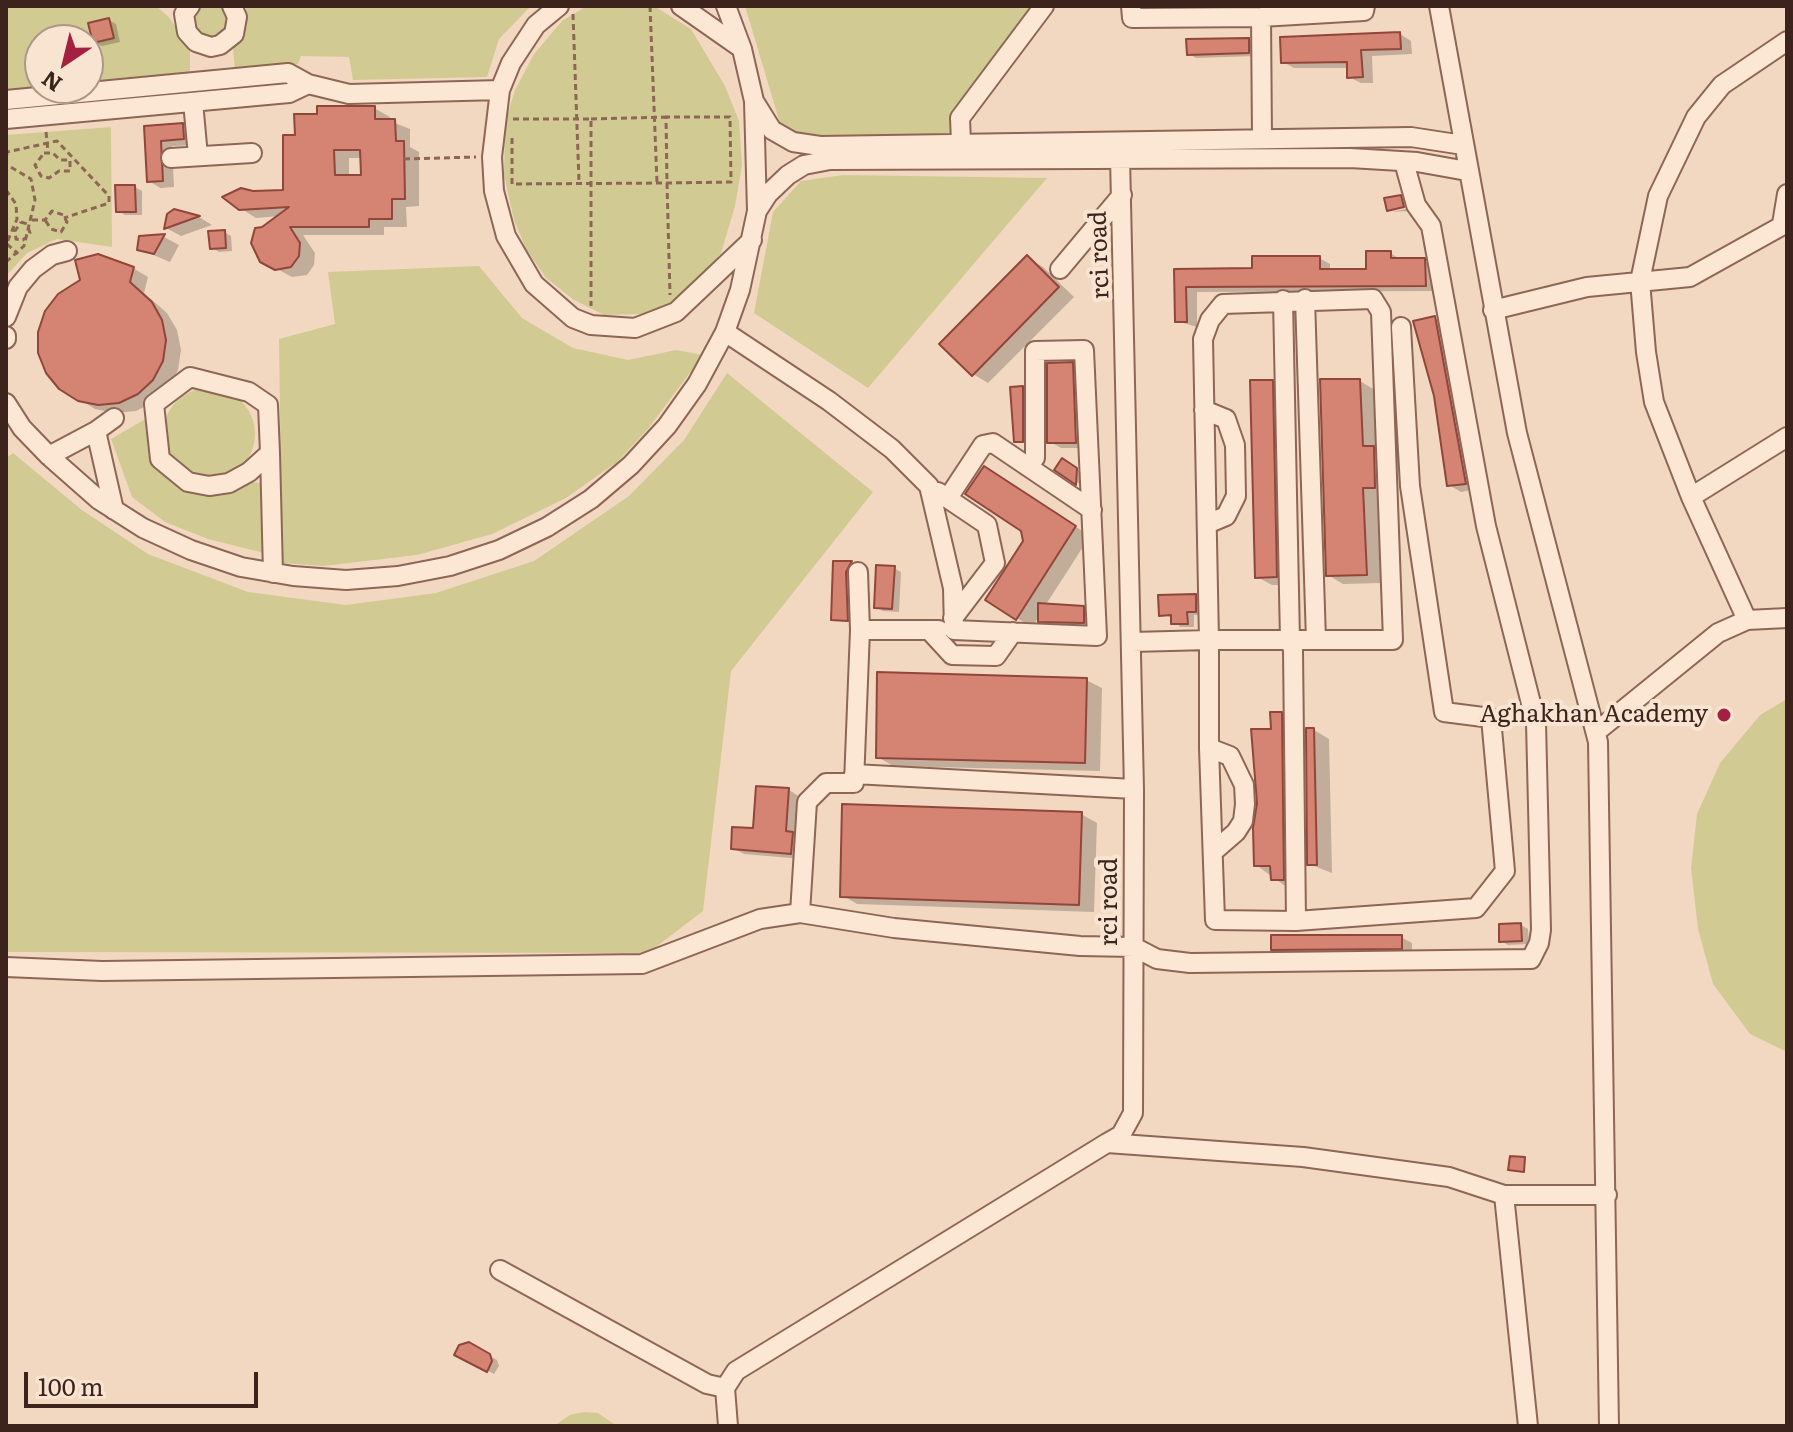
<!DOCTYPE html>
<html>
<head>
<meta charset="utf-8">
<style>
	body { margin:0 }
	#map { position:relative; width:1793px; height:1432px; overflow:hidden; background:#f3d8c1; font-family:Literata,serif }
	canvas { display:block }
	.frame { position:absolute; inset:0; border:8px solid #3c241c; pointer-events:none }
	.north { position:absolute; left:24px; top:24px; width:80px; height:80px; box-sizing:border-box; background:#f9e4d1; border:2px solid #ad9789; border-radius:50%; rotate:215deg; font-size:22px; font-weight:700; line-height:32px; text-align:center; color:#3c241c }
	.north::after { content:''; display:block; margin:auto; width:28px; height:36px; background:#a41f40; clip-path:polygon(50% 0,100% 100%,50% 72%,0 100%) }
	.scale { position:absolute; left:24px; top:1372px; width:234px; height:36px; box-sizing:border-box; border:4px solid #3c241c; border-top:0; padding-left:10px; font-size:24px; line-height:28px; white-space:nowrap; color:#3c241c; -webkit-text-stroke:6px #f9e4d1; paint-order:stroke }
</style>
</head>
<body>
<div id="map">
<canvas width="1793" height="1432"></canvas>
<div class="frame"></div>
<div class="north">N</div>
<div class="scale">100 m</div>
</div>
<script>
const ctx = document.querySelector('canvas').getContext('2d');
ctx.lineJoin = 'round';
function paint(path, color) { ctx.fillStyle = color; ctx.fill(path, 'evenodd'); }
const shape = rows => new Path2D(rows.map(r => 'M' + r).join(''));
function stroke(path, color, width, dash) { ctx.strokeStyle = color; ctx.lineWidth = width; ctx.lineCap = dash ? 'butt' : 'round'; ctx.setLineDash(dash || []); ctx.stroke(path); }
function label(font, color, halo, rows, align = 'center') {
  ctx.font = font + ' Literata,serif'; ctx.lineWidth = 8; ctx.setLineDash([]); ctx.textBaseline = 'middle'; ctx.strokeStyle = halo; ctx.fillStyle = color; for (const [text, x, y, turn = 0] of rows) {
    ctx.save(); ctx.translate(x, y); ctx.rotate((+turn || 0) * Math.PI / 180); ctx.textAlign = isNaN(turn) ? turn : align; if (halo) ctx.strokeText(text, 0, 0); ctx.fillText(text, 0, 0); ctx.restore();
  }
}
paint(shape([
	[6,6,156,6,169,17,190,51,190,72,88,83,88,40,40,40,40,88,6,91],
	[194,6,223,6,229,18,226,31,215,39,196,36,190,12],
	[246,6,531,6,499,39,487,77,353,80,349,57,301,56,298,64,235,70,233,49,246,28],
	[587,6,654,6,691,29,725,86,739,121,742,165,735,206,721,253,697,282,674,301,642,314,604,315,574,300,546,278,526,249,514,220,504,175,505,123,515,90,534,54,563,20],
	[745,6,1032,6,955,117,955,138,809,140,782,130],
	[111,127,112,247,57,239,27,253,6,276,6,135],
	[843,175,1047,178,868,388,754,313,773,212,801,181],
	[479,266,522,318,573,348,628,360,676,350,703,355,648,429,617,462,566,498,492,534,417,555,323,566,282,563,279,339,335,324,328,272],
	[727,373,873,492,731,671,703,911,648,953,6,952,6,458,13,453,82,510,148,554,248,592,346,605,436,593,534,561,629,496,684,440],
	'163 434a46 46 0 1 1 92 0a46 46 0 1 1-92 0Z',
	[149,417,169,478,264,483,264,553,208,539,165,522,132,497,111,439],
	[1787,699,1787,1052,1750,1034,1713,984,1698,929,1691,868,1697,814,1720,763,1760,715],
	[584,1412,598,1413,617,1426,554,1426,570,1415]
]), '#d2ca93');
paint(shape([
	[1198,6,1349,6,1210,13],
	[109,20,116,24,120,42,102,46,94,42],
	[1400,34,1411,41,1412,54,1372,56,1373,83,1361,83,1349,77,1349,68,1294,68,1283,62],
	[1249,40,1256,44,1256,56,1196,58,1189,54],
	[374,108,390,117,390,121,410,129,410,147,419,152,419,206,406,207,407,227,384,227,384,235,303,235,315,253,314,265,307,275,292,277,277,269,263,229,280,216,256,218,240,208,253,193,285,192,297,137],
	[349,158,362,158,363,177,349,177],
	[182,125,194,131,195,145,172,146,174,187,160,188,149,181,146,127],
	[135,187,142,191,142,215,125,215,118,211],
	[1410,208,1410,211,1392,212],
	[174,212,199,217,212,225,181,236,166,228],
	[224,232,231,236,232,251,219,252,212,248],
	[164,237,179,245,170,262,139,249,141,238],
	[1390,253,1402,260,1424,260,1435,267,1436,291,1197,292,1197,327,1177,321,1176,271,1254,270,1319,258,1330,264,1330,271,1368,271],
	[1027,258,1043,267,1074,297,988,383,973,374],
	[133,268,148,277,144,293,167,313,177,330,181,350,178,370,168,388,154,402,136,411,115,413,95,409,79,399],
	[1434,318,1446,324,1476,489,1461,492,1449,485,1436,396],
	[1072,364,1083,371,1087,448,1061,448,1049,441],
	[1360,381,1375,390,1390,496,1378,496,1381,583,1343,584,1328,575],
	[1272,382,1288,391,1292,585,1272,585,1257,577],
	[1022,388,1030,393,1030,445,1014,440,1013,389],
	[1070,464,1084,474,1083,486,1057,469],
	[1301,473,1313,480,1317,583,1303,575],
	[999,477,1090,536,1045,606,1083,608,1090,612,1091,626,1047,624,1040,620,1040,615,1032,627,1017,618,1025,541],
	[835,563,858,567,854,623,833,619],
	[894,568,901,572,899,612,883,611,876,607],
	[1195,596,1202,600,1203,615,1194,615,1194,627,1180,627,1173,618,1161,614],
	[1086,680,1102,688,1100,771,893,766,878,757],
	[1281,714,1297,723,1288,888,1256,865,1273,731],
	[1314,730,1329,739,1332,873,1309,864],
	[789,790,800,797,797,837,802,859,744,854,733,848,755,831],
	[1081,814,1097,823,1094,912,857,904,842,895],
	[1521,925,1528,929,1529,944,1508,945,1501,941],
	[1401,937,1412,943,1412,954,1285,955,1273,949],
	[469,1344,497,1360,499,1366,494,1374,457,1354]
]), '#0003');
const building = shape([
	[109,18,114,38,93,43,88,23,109,18],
	[1400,32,1401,49,1361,50,1363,77,1347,78,1347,62,1281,63,1280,37,1400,32],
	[1249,38,1249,53,1187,55,1186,39,1249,38],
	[317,106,375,106,375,119,395,119,396,141,404,141,405,199,392,199,392,219,369,219,369,227,290,227,300,243,299,256,291,267,275,270,260,262,251,243,255,228,262,227,289,207,239,210,222,197,241,188,253,191,283,190,283,135,295,135,294,114,317,114,317,106],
	[334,150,360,150,361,175,335,175,334,150],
	[183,123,184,139,161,141,163,181,147,182,144,126,183,123],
	[115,185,135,185,136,212,116,212,115,185],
	[1401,195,1404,207,1387,211,1384,198,1401,195],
	[174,209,200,216,164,229,167,214,174,209],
	[225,230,226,248,210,249,208,231,225,230],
	[165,234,154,254,137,250,139,236,165,234],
	[1366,251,1391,251,1391,258,1425,258,1426,286,1186,287,1187,322,1175,322,1174,269,1252,268,1252,256,1320,256,1320,269,1366,269,1366,251],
	[98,254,134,267,130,282,152,302,162,320,166,340,163,361,153,380,138,394,119,403,98,405,78,401,59,389,46,373,38,353,38,332,45,311,58,294,80,280,75,260,98,254],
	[1027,255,1059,287,972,376,939,344,1027,255],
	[1435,316,1466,484,1447,486,1434,396,1413,321,1435,316],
	[1073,362,1076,443,1047,443,1047,363,1073,362],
	[1320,379,1360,379,1363,446,1374,446,1375,488,1363,488,1367,575,1326,576,1320,379],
	[1250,380,1273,380,1277,577,1255,578,1250,380],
	[1023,386,1023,442,1014,442,1010,387,1023,386],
	[1062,458,1077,468,1076,485,1054,470,1062,458],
	[984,466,1076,526,1016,620,985,600,1023,541,1021,531,965,494,984,466],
	[833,561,852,561,846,572,848,621,831,620,833,561],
	[876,565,895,566,892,609,874,608,876,565],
	[1196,594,1196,612,1187,612,1188,624,1171,624,1171,615,1159,616,1158,595,1196,594],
	[1038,603,1084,606,1084,623,1038,622,1038,603],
	[877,672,1087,678,1085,763,876,758,877,672],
	[1270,712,1282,712,1284,880,1271,880,1270,866,1254,866,1253,828,1257,803,1251,729,1271,729,1270,712],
	[1306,728,1314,728,1317,865,1307,865,1306,728],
	[756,786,789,788,786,831,793,832,791,854,731,849,732,827,753,828,756,786],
	[842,804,1082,812,1079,905,840,897,842,804],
	[1521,923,1522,941,1499,942,1499,924,1521,923],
	[1271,935,1402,935,1402,949,1271,950,1271,935],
	[1510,1156,1525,1157,1524,1172,1508,1170,1510,1156],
	[469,1342,490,1354,492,1361,487,1372,454,1355,459,1345,469,1342]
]);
paint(building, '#d58372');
stroke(building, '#904639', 2);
const minor = shape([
	[190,6,184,14,187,32,196,42,211,47,220,45,234,34,237,17,232,6],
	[559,6,536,25,511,63,500,90,492,157,494,191,506,236,534,284,573,318,591,325,635,328,676,312,752,240],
	[681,6,741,48],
	[1131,6,1132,18,1261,17,1364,11,1365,6],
	[1439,6,1517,433,1598,742,1609,1426],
	[1261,17,1262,138],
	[6,100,288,73,308,84,349,94,500,90],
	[754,101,772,130,793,142,820,146,1411,137,1463,145],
	[193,102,198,156],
	[6,119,289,93,308,84],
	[961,142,960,118,1044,6],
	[171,158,252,153],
	[757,211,768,194,788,175,804,165,830,160,1350,158,1417,162,1467,171],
	[1782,224,1787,194],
	[1060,269,1122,195],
	[1305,299,1316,640],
	[1283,300,1290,640,1293,650,1296,921],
	[1493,310,1587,287,1690,277,1787,223],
	[6,317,18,287,33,269,52,255,67,251],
	[725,332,829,401,892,449,929,486,953,588,954,630,1097,636,1084,350,1035,351,1035,458,1027,466],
	[6,336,6,339],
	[6,403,22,428,49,456,99,500,143,528,191,550,241,567,293,576,346,580,398,576,450,566,499,550,547,527,591,499,631,465,667,426,697,384,725,332,740,290,757,211,754,101,742,49,726,6],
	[1204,410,1226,419,1235,445,1236,496,1226,516,1207,524],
	[96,431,114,510],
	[270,453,249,472,229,483,209,486,188,482,160,459,154,404,190,377,249,392,268,405,270,453,273,573],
	[49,456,96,431,114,418],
	[938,492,987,525,995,563,953,618],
	[1691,497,1787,437],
	[948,498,983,445,993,443,1092,510],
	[1747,620,1691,497,1654,402,1646,352,1640,281,1658,196,1696,117,1722,85,1787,41],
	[860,630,939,630],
	[929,630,952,655,996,656,1013,632],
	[1132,642,1209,640,1393,640,1381,312,1373,299,1223,304,1210,320,1203,339,1209,640,1209,748,1215,920,1296,921,1476,908,1505,871,1491,718,1444,712,1410,486,1401,327],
	[1596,732,1718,633,1747,620,1787,618],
	[1209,748,1230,756,1244,785,1245,804,1243,821,1236,832,1213,852],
	[854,774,1134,789],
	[800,913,807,802,826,783,854,783,860,630,858,572],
	[6,967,102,971,642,964,760,919,800,913,894,928,1080,946,1134,947,1157,959,1190,963,1531,959,1539,943,1541,930,1536,723,1486,526,1431,226,1416,205,1404,162],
	[1107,1143,1303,1157,1449,1177,1504,1195,1607,1195],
	[1504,1195,1528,1426],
	[500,1270,707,1384,725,1388],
	[728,1426,725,1388,736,1371,1107,1143,1121,1135,1133,1113,1134,789,1120,157]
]);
stroke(minor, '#8e6656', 22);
stroke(shape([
	[650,6,657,183],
	[573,14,579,182],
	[513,119,591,119,591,306],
	[591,119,666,117],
	[46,132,48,152],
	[512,138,512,184,667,183,731,182,730,117,666,117,667,183,670,295],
	[44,153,53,153,60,160,70,160,70,171,59,171,49,178,41,176,35,165,44,153],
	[404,159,476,157],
	[6,165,7,152,57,141,109,196,109,203,64,218],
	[6,190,16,204,17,219,6,245],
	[32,220,45,220,52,211,63,215,67,222,61,232,51,229,45,220],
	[21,222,27,224,30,233,23,240,16,239,15,231,21,222],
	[7,244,18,254],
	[6,262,24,246,35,200,31,179,7,165]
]), '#8e6656', 3, [6, 4]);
stroke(minor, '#fce7d5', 18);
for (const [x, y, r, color] of [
	[1724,715,8,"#a41f40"]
]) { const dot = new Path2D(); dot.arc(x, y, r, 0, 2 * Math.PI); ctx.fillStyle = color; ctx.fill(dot); stroke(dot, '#f9e4d1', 3); }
label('24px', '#3c241c', '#f9e4d1', [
	["rci road",1100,255,-92],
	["rci road",1110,902,-90]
]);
label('24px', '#3c241c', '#f9e4d1', [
	["Aghakhan Academy",1708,715]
], 'right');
</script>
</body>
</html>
